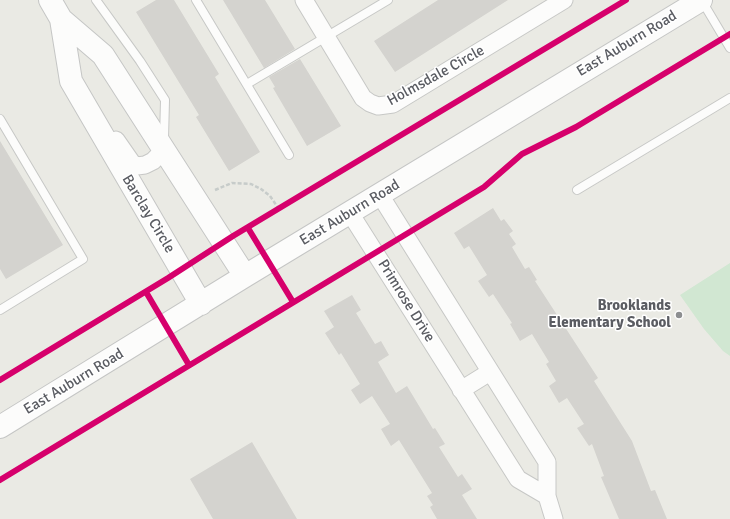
<!DOCTYPE html>
<html>
<head>
<meta charset="utf-8">
<style>
	body { margin:0 }
	canvas { display:block; background:#eaeae4 }
</style>
</head>
<body>
<canvas width="730" height="519"></canvas>
<script>
const ctx = document.querySelector('canvas').getContext('2d');
ctx.lineJoin = 'round';
function paint(path, color) { ctx.fillStyle = color; ctx.fill(path, 'evenodd'); }
const shape = rows => new Path2D(rows.map(r => 'M' + r).join(''));
function stroke(path, color, width, dash) { ctx.strokeStyle = color; ctx.lineWidth = width; ctx.lineCap = dash ? 'butt' : 'round'; ctx.setLineDash(dash || []); ctx.stroke(path); }
function label(font, color, halo, rows, align = 'center') {
  ctx.font = font + ' Signika,sans-serif'; ctx.lineWidth = 3; ctx.setLineDash([]); ctx.textBaseline = 'middle'; ctx.strokeStyle = halo; ctx.fillStyle = color; for (const [text, x, y, turn = 0] of rows) {
    ctx.save(); ctx.translate(x, y); ctx.rotate((+turn || 0) * Math.PI / 180); ctx.textAlign = isNaN(turn) ? turn : align; if (halo) ctx.strokeText(text, 0, 0); ctx.fillText(text, 0, 0); ctx.restore();
  }
}
paint(shape([
	[730,263,730,356,723,351,704,329,680,295]
]), '#d1e7d2');
paint(shape([
	[156,0,174,0,219,74,215,77,260,152,229,171,196,117,199,115,136,12],
	[223,0,265,0,295,49,264,68],
	[438,0,508,0,395,72,374,41],
	[300,59,341,126,307,146,273,88,275,87,269,77],
	[0,141,63,245,6,279,0,269],
	[493,208,501,221,504,219,513,231,509,234,516,244,512,247,525,269,529,267,537,280,535,281,598,378,594,381,632,441,651,491,655,490,667,519,619,519,601,477,604,476,592,444,589,446,577,428,584,424,567,398,559,403,549,386,556,381,546,364,549,362,532,334,520,341,510,324,512,323,493,294,489,297,478,281,487,275,469,246,464,249,454,233],
	[352,295,361,310,356,313,375,344,381,341,389,355,378,362,396,393,407,386,433,429,435,428,445,444,439,447,458,477,462,474,472,489,462,495,477,519,437,519,430,507,433,505,427,496,432,493,399,440,391,446,381,429,390,424,372,396,360,404,351,390,360,384,341,353,339,355,325,333,334,327,324,311],
	[252,442,297,519,213,519,190,479]
]), '#d4d3cf');
const lane = shape([
	[96,0,140,61,165,100,164,139],
	[196,0,289,155],
	[702,1,730,48],
	[247,84,388,0],
	[0,119,83,259,0,310],
	[577,190,730,98]
]);
const street = shape([
	[304,0,363,98,370,103,378,106,393,104,564,0],
	[116,140,132,163,137,166,145,165,153,161,164,150],
	[350,213,518,479,547,496,547,462,380,195],
	[461,390,490,372],
	[547,496,554,519]
]);
const secondary = shape([
	[50,0,61,19,71,81,201,304],
	[61,19,103,55,245,276],
	[0,427,245,276,701,0]
]);
stroke(lane, '#c7c8c6', 10);
stroke(street, '#c7c8c6', 19);
stroke(secondary, '#c5c6c5', 24);
stroke(shape([
	[215,190,232,183,251,184,261,189,270,196,279,209]
]), '#c7ccca', 2.5, [4, 2]);
stroke(lane, '#fcfcfb', 8);
stroke(street, '#fcfcfb', 17);
stroke(secondary, '#fcfcfb', 22);
stroke(shape([
	[248,228,293,302],
	[146,292,189,365],
	[0,380,168,278,233,236,626,0],
	[0,480,484,187,522,154,576,127,730,34]
]), '#d6006c', 6);
for (const [x, y, r, color] of [
	[679,315,4,"#8c8e90"]
]) { const dot = new Path2D(); dot.arc(x, y, r, 0, 2 * Math.PI); ctx.fillStyle = color; ctx.fill(dot); stroke(dot, '#fff', 1.5); }
label('15px', '#5a5c62', '#fff', [
	["East Auburn Road",627,44,-31],
	["Holmsdale Circle",436,76,-29],
	["East Auburn Road",350,213,-31],
	["Barclay Circle",148,214,59],
	["Primrose Drive",406,301,58],
	["East Auburn Road",74,382,-31]
]);
label('bold 15px', '#5a5c62', '#fff', [
	["Brooklands",671,306],
	["Elementary School",671,323]
], 'right');
</script>
</body>
</html>
